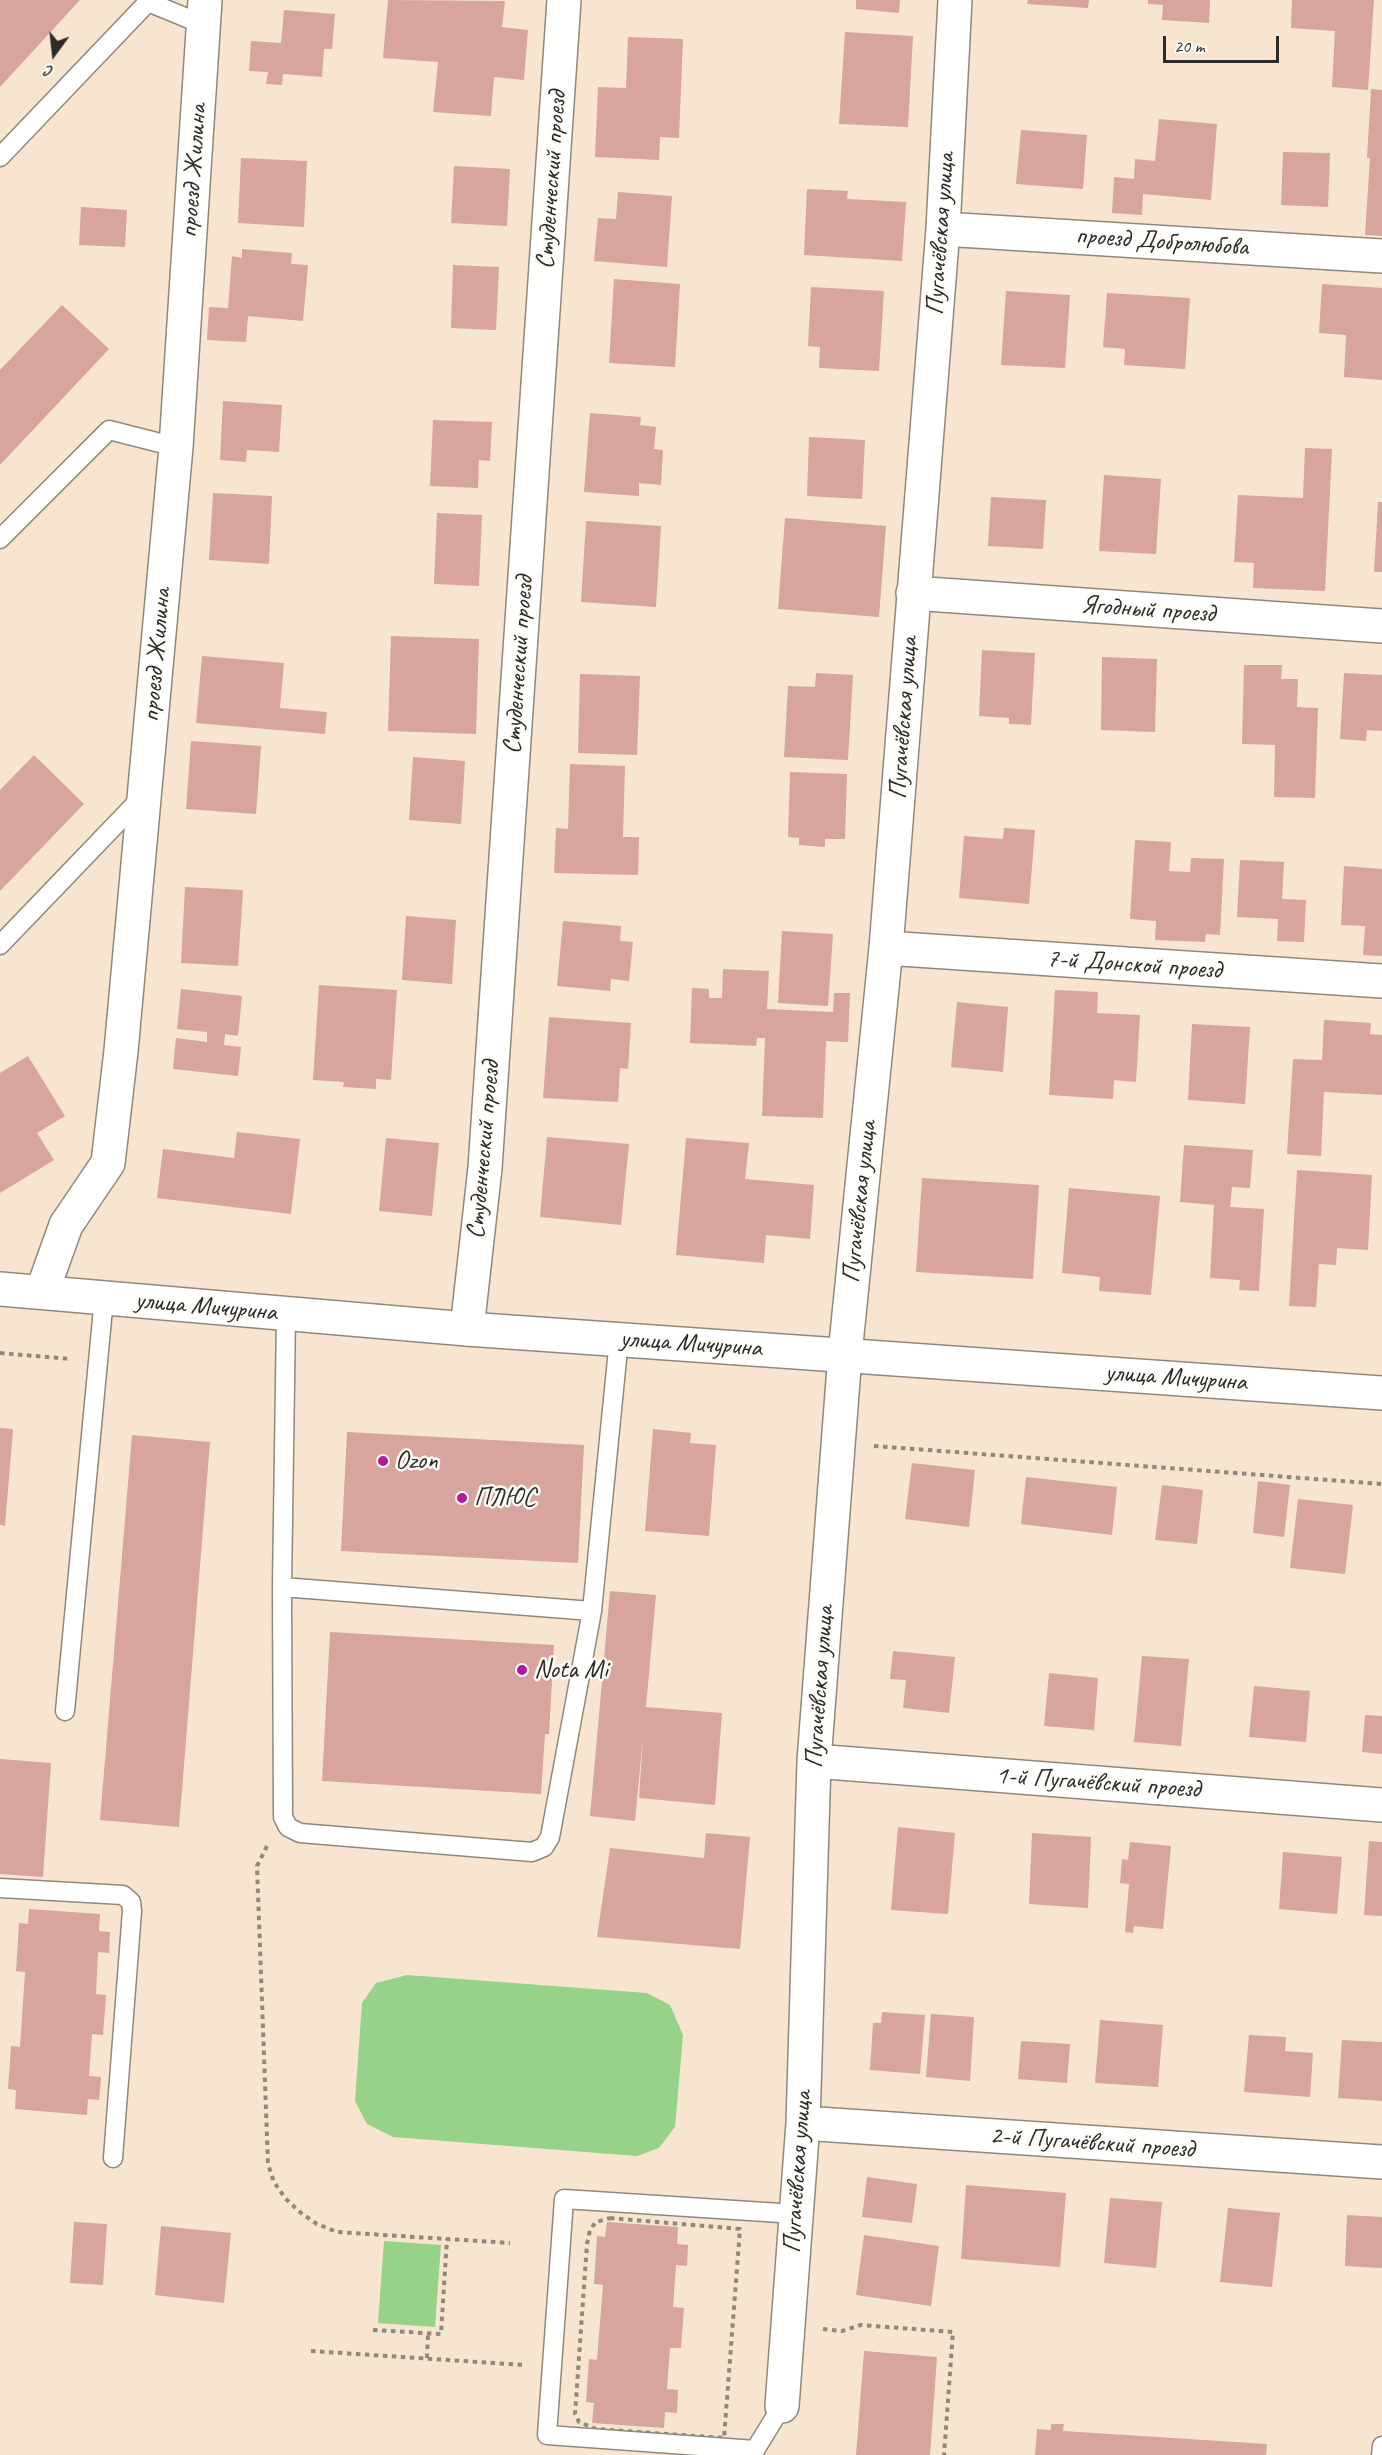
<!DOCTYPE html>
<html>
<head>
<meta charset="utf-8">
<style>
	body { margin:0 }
	#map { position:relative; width:1382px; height:2455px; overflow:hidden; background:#f7e5cf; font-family:Caveat,sans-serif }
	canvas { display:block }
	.north { position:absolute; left:24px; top:24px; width:60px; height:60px; -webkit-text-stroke:4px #fdfcf7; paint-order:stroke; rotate:195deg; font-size:16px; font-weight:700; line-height:24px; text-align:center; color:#2b2b2b }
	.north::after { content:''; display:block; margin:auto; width:21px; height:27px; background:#2b2b2b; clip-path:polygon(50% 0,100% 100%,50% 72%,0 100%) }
	.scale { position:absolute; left:1163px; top:36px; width:116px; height:27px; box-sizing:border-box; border:3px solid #2b2b2b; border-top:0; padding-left:8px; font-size:18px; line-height:21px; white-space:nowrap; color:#2b2b2b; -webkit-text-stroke:4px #fdfcf7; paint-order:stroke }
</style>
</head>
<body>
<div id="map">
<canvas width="1382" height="2455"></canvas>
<div class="north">С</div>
<div class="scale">20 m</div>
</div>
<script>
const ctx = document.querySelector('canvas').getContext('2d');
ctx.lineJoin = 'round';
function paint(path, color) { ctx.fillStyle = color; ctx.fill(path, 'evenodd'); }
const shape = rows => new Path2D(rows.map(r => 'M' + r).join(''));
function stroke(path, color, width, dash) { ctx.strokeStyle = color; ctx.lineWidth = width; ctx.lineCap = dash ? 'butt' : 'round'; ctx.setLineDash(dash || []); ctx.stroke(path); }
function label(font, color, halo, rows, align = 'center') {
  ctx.font = font + ' Caveat,sans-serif'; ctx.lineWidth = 5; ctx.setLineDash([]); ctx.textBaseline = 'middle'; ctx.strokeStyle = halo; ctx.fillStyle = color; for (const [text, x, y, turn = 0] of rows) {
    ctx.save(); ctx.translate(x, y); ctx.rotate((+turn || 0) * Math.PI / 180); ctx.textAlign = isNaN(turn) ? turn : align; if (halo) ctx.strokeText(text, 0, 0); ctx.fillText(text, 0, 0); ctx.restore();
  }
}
paint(shape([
	[407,1975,647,1993,670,2005,683,2035,675,2127,659,2148,637,2156,393,2137,367,2124,355,2101,362,2003,376,1983],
	[384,2241,441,2245,435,2327,378,2323]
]), '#96d388');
paint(shape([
	[0,0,80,0,0,87],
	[388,0,505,1,502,27,528,30,524,80,494,77,491,116,433,112,438,62,383,58],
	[856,0,900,0,899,13,856,9],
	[1028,0,1089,0,1088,8,1027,4],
	[1148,0,1210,0,1209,23,1162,20,1163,5,1148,4],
	[1292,0,1374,0,1368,90,1332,87,1335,31,1291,28],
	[284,10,335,14,332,49,324,49,322,77,283,74,282,85,266,84,268,72,249,71,251,41,281,43],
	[845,32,913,36,908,127,839,124],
	[628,37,683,39,679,138,660,137,659,160,595,157,598,87,626,88],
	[1371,89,1382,90,1382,236,1365,235,1370,158,1367,158],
	[1159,119,1217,124,1211,200,1143,194,1142,215,1112,213,1114,177,1134,179,1135,159,1155,161],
	[1021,130,1087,135,1083,189,1016,184],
	[1283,152,1330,153,1328,207,1281,205],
	[241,158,307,161,304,227,238,223],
	[454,166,510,169,507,226,451,223],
	[807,189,848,191,847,199,906,202,902,261,804,255],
	[618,192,672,196,667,267,594,261,598,218,616,219],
	[81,207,127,210,125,247,79,245],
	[242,249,292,253,291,264,308,265,303,321,248,316,246,342,207,340,209,307,228,308,232,256,242,258],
	[453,265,499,267,496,330,451,328],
	[614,279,680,284,675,367,609,363],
	[1322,284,1382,288,1382,380,1344,377,1346,335,1319,333],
	[811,287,884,291,879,371,819,368,820,347,808,346],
	[1006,291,1070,295,1065,368,1001,365],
	[1107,293,1190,298,1185,369,1124,365,1125,349,1103,347],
	[62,305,109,349,0,465,0,370],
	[223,401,282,405,279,452,247,450,246,462,220,460],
	[590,413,641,417,640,425,656,427,654,449,663,450,661,485,639,483,639,496,584,492],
	[433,420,492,422,490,461,479,460,478,488,430,486],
	[809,437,865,440,862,499,807,496],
	[1305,448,1332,449,1325,591,1253,588,1254,563,1234,562,1238,495,1303,498],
	[1104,475,1161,479,1156,554,1099,551],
	[213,493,272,496,269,564,209,560],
	[991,497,1046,500,1043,549,988,546],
	[1378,502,1382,502,1382,572,1374,572],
	[437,513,482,515,479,586,434,584],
	[785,518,886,526,879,617,778,609],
	[586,521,661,526,656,607,581,602],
	[391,636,479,639,476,734,388,731],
	[982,650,1035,653,1031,725,1009,724,1009,718,979,716],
	[202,656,284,663,280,708,327,712,325,734,196,723],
	[1102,657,1157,659,1155,732,1101,730],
	[1244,665,1282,665,1281,679,1298,679,1297,707,1318,708,1315,798,1274,797,1275,745,1242,744],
	[816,673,853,675,848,760,784,757,788,686,815,687],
	[1344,673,1382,675,1382,731,1367,730,1366,741,1340,739],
	[580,674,640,676,637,755,578,753],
	[191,741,261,746,256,814,186,809],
	[34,755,84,804,0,891,0,790],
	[413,757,465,761,461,824,409,820],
	[570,764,625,766,623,837,639,837,638,875,554,873,556,828,568,829],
	[790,772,847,774,845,839,825,839,825,847,799,845,799,838,788,837],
	[1004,828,1035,830,1029,904,959,898,964,836,1003,839],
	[1135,840,1171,842,1169,871,1190,872,1191,858,1224,859,1220,935,1206,934,1205,942,1155,940,1156,921,1130,919],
	[1240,860,1284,862,1282,899,1306,900,1304,942,1277,941,1278,919,1237,917],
	[1344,866,1382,869,1382,956,1363,955,1365,926,1341,925],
	[185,887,243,890,238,966,181,963],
	[406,916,456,920,452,984,402,980],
	[563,921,621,926,620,941,633,942,629,981,611,979,610,991,557,986],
	[782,931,833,934,828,1006,778,1003],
	[723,969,769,971,767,1009,833,1012,834,993,850,993,848,1042,826,1041,823,1118,762,1116,765,1038,757,1038,756,1046,690,1043,692,988,709,989,709,998,722,998],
	[319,985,397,990,391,1080,376,1079,376,1089,343,1087,344,1082,313,1080],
	[181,989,242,996,238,1036,225,1034,224,1045,241,1047,238,1076,173,1069,176,1038,207,1042,207,1032,177,1029],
	[1055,990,1098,992,1097,1013,1140,1015,1136,1082,1114,1080,1113,1099,1049,1095],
	[957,1002,1008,1007,1003,1072,951,1067],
	[549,1017,631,1023,628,1069,620,1068,618,1102,543,1098],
	[1324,1020,1371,1023,1370,1034,1382,1035,1382,1095,1324,1092,1321,1156,1287,1154,1293,1059,1322,1060],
	[1192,1024,1250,1027,1245,1104,1188,1100],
	[28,1056,65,1116,37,1133,54,1160,0,1193,0,1073],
	[237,1132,300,1139,291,1214,157,1198,163,1149,234,1158],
	[547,1137,629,1144,621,1225,540,1217],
	[386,1138,439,1143,432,1216,379,1211],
	[686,1138,749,1143,745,1179,814,1185,810,1239,766,1235,764,1263,676,1255],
	[1184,1145,1253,1150,1250,1188,1232,1187,1230,1207,1264,1209,1259,1291,1239,1290,1240,1280,1210,1278,1214,1205,1180,1202],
	[1297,1170,1372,1175,1368,1250,1337,1248,1336,1265,1319,1264,1316,1307,1289,1306],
	[922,1178,1039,1185,1033,1279,916,1272],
	[1069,1188,1160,1196,1151,1295,1099,1291,1100,1277,1062,1273],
	[0,1428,13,1429,5,1526,0,1525],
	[653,1429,691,1433,690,1443,716,1445,709,1536,645,1531],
	[347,1432,584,1445,578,1563,341,1551],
	[132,1435,210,1442,179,1827,100,1820],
	[912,1463,975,1470,969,1527,905,1519],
	[1026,1477,1117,1487,1112,1535,1021,1524],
	[1258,1481,1290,1485,1284,1537,1253,1533],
	[1162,1485,1203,1490,1197,1544,1155,1540],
	[1298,1499,1353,1505,1345,1574,1290,1568],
	[610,1591,656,1595,646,1707,722,1713,715,1805,639,1798,643,1736,635,1821,590,1816],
	[330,1632,554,1645,549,1734,545,1734,541,1794,322,1781],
	[893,1651,955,1657,949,1713,903,1708,906,1680,890,1679],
	[1142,1656,1189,1659,1181,1746,1134,1742],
	[1049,1673,1098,1678,1094,1730,1044,1726],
	[1254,1686,1310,1691,1306,1742,1249,1737],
	[1365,1715,1382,1716,1382,1754,1362,1752],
	[0,1759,51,1763,43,1877,0,1874],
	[898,1827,955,1833,948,1914,891,1910],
	[706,1833,750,1837,740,1949,597,1937,610,1848,704,1858],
	[1032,1833,1091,1837,1088,1908,1029,1904],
	[1369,1841,1382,1842,1382,1916,1364,1915],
	[1130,1842,1171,1846,1163,1929,1134,1926,1133,1933,1125,1932,1129,1884,1120,1883,1122,1859,1128,1860],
	[1283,1852,1342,1857,1337,1914,1279,1909],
	[29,1909,100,1914,99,1931,110,1932,109,1953,98,1952,96,1994,106,1995,103,2035,92,2034,89,2076,101,2077,99,2100,88,2099,87,2115,15,2109,16,2090,8,2089,11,2046,20,2047,25,1972,16,1971,19,1923,28,1924],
	[882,2012,925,2015,920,2074,870,2070,873,2023,881,2023],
	[931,2014,974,2017,970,2081,926,2077],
	[1100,2020,1163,2025,1158,2087,1095,2083],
	[1249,2035,1286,2037,1285,2051,1313,2053,1310,2097,1244,2092],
	[1342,2040,1382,2042,1382,2101,1338,2098],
	[1021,2041,1070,2044,1067,2083,1018,2079],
	[867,2177,917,2184,912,2223,862,2217],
	[966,2185,1066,2193,1060,2267,961,2259],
	[1110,2198,1162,2202,1156,2268,1104,2263],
	[1228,2208,1280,2213,1272,2287,1220,2282],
	[1347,2215,1382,2217,1382,2268,1345,2266],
	[74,2222,107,2224,103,2285,70,2283],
	[607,2222,678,2227,677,2244,688,2245,687,2266,676,2265,673,2307,684,2308,681,2348,670,2348,667,2389,678,2390,677,2413,665,2412,664,2428,592,2423,594,2403,586,2402,589,2359,597,2360,603,2285,594,2284,597,2236,605,2237],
	[161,2226,231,2233,224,2303,155,2295],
	[864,2235,939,2246,931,2306,856,2295],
	[864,2351,937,2357,930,2455,856,2455],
	[1051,2424,1064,2424,1063,2431,1267,2444,1266,2455,1035,2455,1037,2429,1051,2430]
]), '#d8a49e');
const service = shape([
	[0,157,148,2,204,25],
	[0,539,109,430,176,447],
	[0,945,143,796],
	[286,1314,282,1587,283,1817,288,1827,300,1833,532,1852,544,1847,550,1837,592,1611,619,1339],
	[282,1587,592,1611],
	[65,1711,104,1298],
	[0,1888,123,1895,131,1902,132,1911,113,2158],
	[755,2450,547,2435,564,2199,796,2214],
	[752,2455,782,2406],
	[1381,2455,1382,2446]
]);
const minor = shape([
	[943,229,1382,256],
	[913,593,1382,626],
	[886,948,1382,981],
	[42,1292,66,1225,108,1163,121,1051,176,447,205,0],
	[467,1329,485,1168,564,0],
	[814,1761,1382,1805],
	[803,2123,1382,2162],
	[782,2406,803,2123,814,1761,845,1354,886,948,943,229,955,0]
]);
const secondary = shape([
	[0,1289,467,1329,1382,1393]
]);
stroke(service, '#91887d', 21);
stroke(minor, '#91887d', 36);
stroke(secondary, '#91887d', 36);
stroke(shape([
	[0,1353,71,1359],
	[874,1446,1382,1484],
	[267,1846,257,1866,268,2164,274,2182,285,2198,301,2213,317,2224,337,2232,510,2243],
	[610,2218,740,2229,724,2438,596,2429,579,2422,575,2414,587,2244,590,2230,596,2222,610,2218],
	[823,2329,842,2331,861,2325,953,2332,944,2455],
	[373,2330,441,2334,447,2239],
	[311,2351,524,2365],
	[427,2358,428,2334]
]), '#91887d', 4, [4.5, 4.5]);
stroke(service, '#fff', 18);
stroke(minor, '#fff', 33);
stroke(secondary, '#fff', 33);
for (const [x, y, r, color] of [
	[383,1461,6,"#b5179e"],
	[462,1498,6,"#b5179e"],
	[522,1670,6,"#b5179e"]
]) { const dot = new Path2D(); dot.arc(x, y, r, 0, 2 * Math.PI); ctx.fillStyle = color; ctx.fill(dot); stroke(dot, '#fdfcf7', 2); }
label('26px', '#2b2b2b', '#fdfcf7', [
	["проезд Жилина",194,171,-86],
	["Студенческий проезд",552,180,-86],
	["Пугачёвская улица",941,234,-86],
	["проезд Добролюбова",1162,242,4],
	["Ягодный проезд",1148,610,4],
	["проезд Жилина",157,655,-85],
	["Студенческий проезд",519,665,-86],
	["Пугачёвская улица",904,718,-86],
	["7-й Донской проезд",1134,965,4],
	["Студенческий проезд",484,1150,-85],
	["Пугачёвская улица",860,1202,-84],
	["улица Мичурина",206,1307,5],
	["улица Мичурина",691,1344,4],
	["улица Мичурина",1176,1378,4],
	["Пугачёвская улица",820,1687,-86],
	["1-й Пугачёвский проезд",1098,1783,4],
	["2-й Пугачёвский проезд",1092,2143,4],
	["Пугачёвская улица",798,2172,-86]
]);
label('26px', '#2b2b2b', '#fdfcf7', [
	["Ozon",395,1461],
	["ПЛЮС",474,1498],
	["Nota Mi",534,1670]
], 'left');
</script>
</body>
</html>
